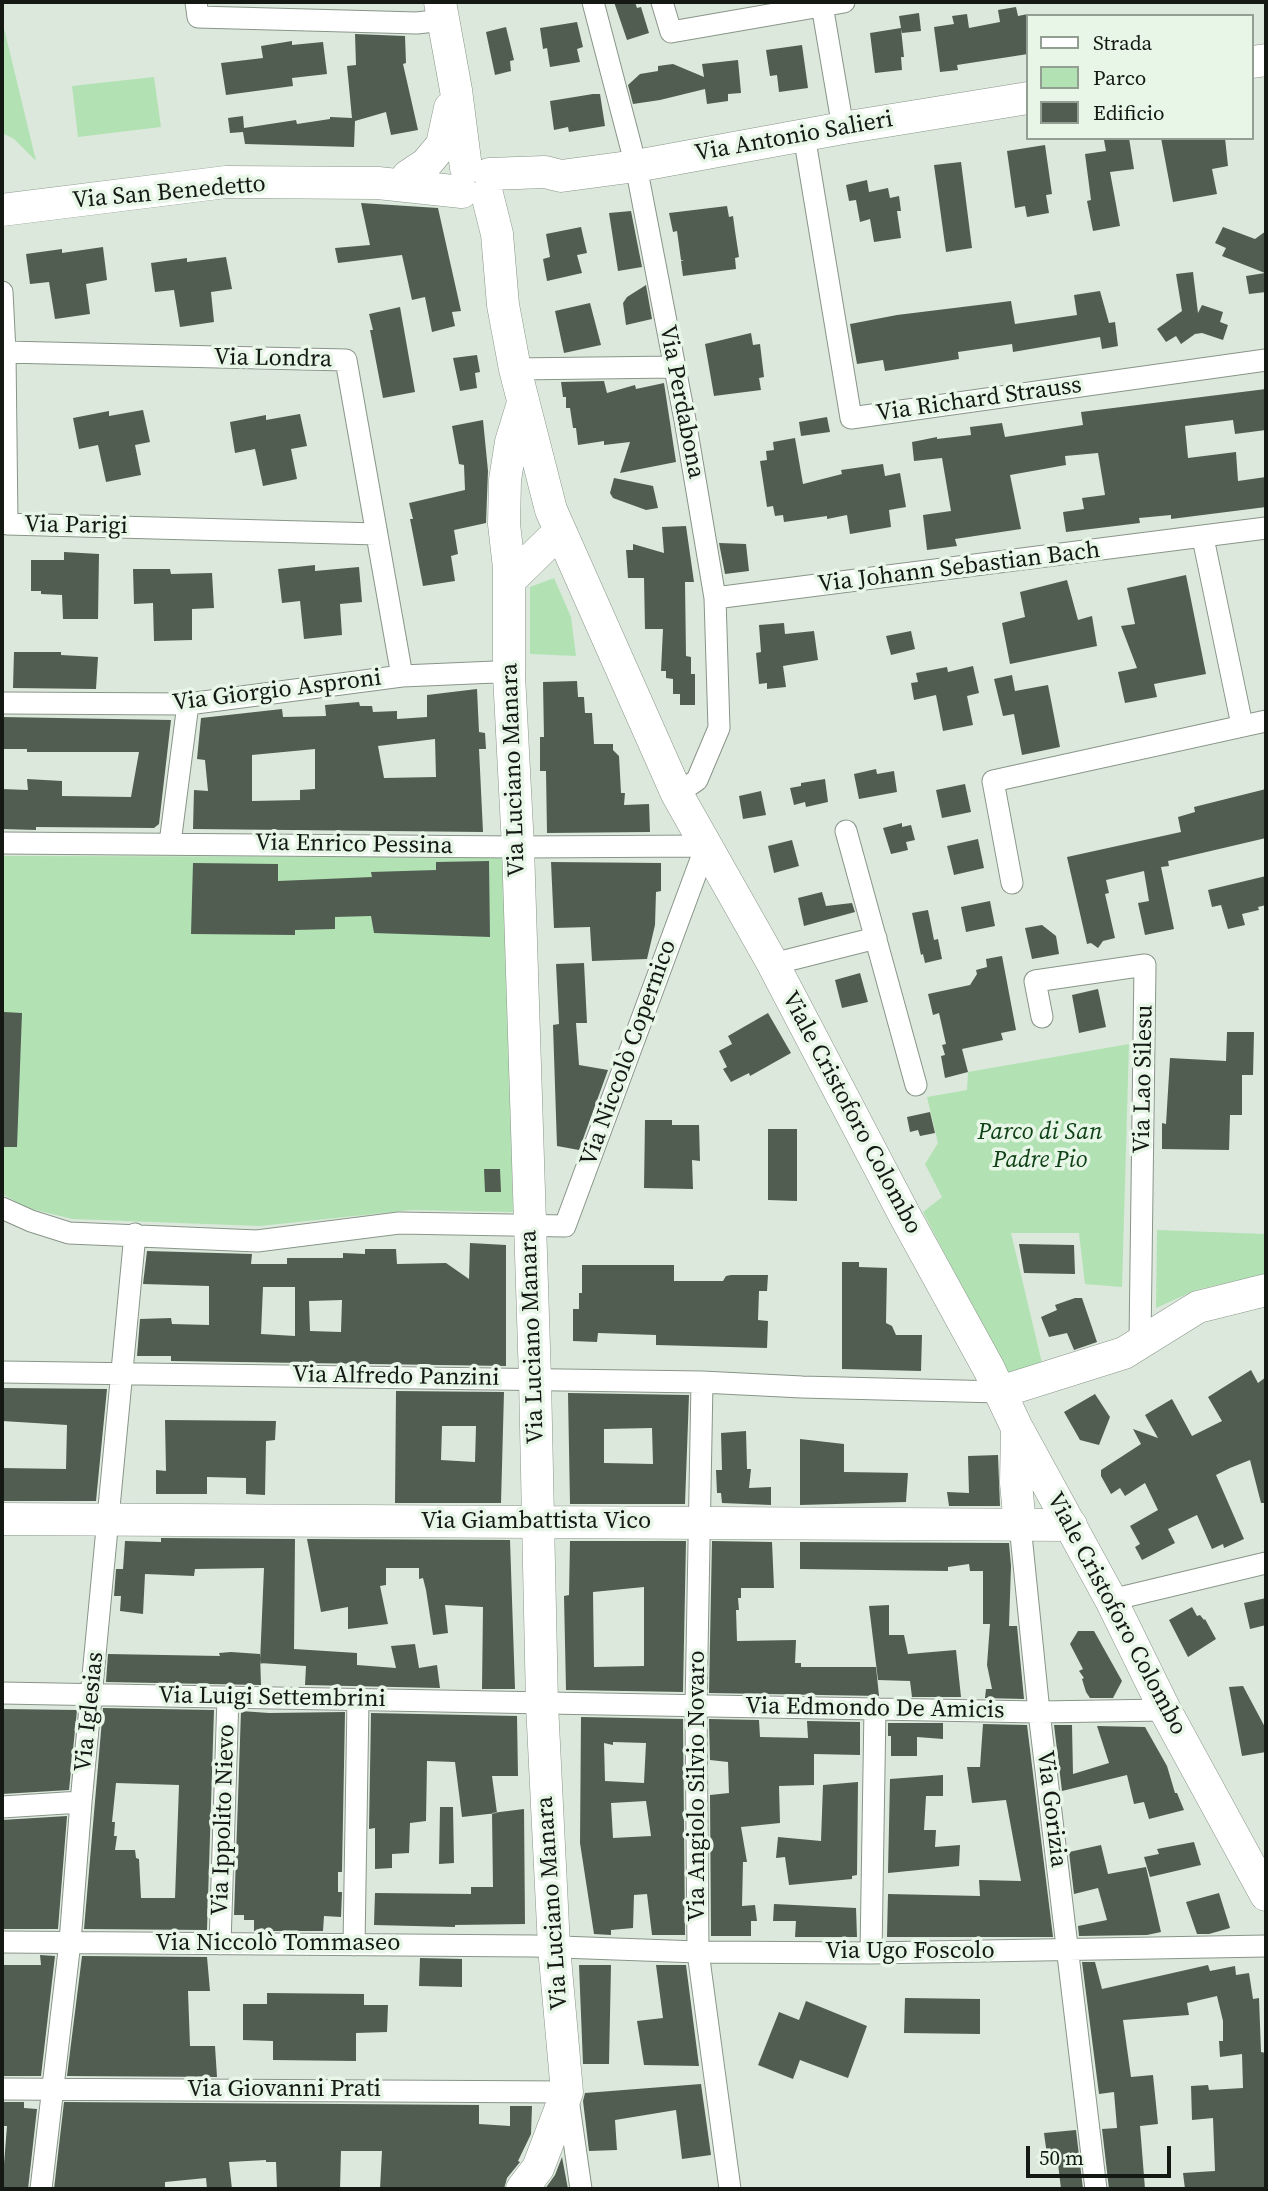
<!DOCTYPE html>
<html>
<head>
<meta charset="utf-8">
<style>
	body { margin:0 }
	#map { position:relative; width:1268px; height:2191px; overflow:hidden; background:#dbe8db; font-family:"Source Serif 4",serif }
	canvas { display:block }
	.frame { position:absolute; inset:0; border:4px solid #141914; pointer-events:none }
	.legend { position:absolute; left:1026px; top:14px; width:228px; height:126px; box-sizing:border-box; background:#e8f6e8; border:2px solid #939e93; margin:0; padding:9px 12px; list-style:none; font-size:21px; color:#141914 }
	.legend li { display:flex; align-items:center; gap:14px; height:35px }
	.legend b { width:35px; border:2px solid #939e93 }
	.scale { position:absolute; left:1026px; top:2146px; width:145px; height:32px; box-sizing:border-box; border:4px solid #141914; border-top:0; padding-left:9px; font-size:21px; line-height:24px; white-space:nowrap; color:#141914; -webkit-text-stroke:5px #e8f6e8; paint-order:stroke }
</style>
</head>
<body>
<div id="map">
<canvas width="1268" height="2191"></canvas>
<div class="frame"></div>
<ul class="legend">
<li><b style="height:9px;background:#fff"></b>Strada</li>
<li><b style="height:19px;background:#b2e2b4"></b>Parco</li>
<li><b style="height:19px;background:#525d52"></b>Edificio</li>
</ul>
<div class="scale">50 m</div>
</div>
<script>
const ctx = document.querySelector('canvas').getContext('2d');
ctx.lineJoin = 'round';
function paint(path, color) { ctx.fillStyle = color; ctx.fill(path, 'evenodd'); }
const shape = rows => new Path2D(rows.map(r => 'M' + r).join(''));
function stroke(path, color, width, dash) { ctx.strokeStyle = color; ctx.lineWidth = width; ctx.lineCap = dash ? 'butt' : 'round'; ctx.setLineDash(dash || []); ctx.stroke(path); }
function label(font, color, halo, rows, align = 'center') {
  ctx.font = font + ' "Source Serif 4",serif'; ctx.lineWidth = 7; ctx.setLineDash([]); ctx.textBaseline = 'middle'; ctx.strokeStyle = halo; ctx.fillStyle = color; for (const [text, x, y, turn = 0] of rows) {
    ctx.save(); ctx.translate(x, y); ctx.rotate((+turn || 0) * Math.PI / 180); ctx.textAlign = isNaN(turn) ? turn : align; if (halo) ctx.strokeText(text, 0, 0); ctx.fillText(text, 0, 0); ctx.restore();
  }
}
paint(shape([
	[2,20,18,86,36,161,14,139,2,133],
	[154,77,161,127,78,137,72,86],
	[554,578,571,617,576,656,530,654,530,587],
	[2,856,506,857,513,1212,411,1210,260,1226,72,1219,28,1208,2,1194],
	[1129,1044,1122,1287,1085,1284,1079,1233,1011,1233,1042,1363,1008,1376,923,1212,942,1197,925,1164,938,1143,927,1097,967,1090,968,1072],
	[1157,1230,1266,1234,1266,1274,1196,1290,1156,1308]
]), '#b2e2b4');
paint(shape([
	[614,2,635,2,637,8,641,7,649,33,627,40],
	[1016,7,1018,16,1028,14,1028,54,957,65,958,70,940,72,934,27,954,24,952,16,967,14,969,28,1000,22,998,10],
	[919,13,921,31,902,33,901,29,904,57,901,57,902,70,875,73,870,33,901,28,899,16],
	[577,22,583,47,577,49,580,62,550,67,547,48,543,49,540,28],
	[506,27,514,60,510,61,511,71,495,75,486,32],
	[355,34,405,36,406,63,403,64,418,130,391,135,386,112,355,121,354,147,245,144,243,132,230,133,228,118,243,116,244,128,296,120,297,124,330,119,330,117,352,118,347,66,356,65],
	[292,41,292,45,323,42,327,74,292,78,293,86,226,95,221,63,263,58,261,46],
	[802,45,808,88,779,92,777,75,770,76,766,50],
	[738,60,741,93,728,94,728,101,707,104,705,89,660,100,633,104,628,85,640,74,658,71,658,66,673,64,704,77,702,64],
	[593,94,600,94,605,126,569,132,568,127,554,130,550,101],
	[1113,138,1129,138,1134,169,1110,172,1120,226,1093,231,1087,201,1091,200,1085,154,1106,151,1104,140],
	[1161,138,1225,138,1228,166,1212,169,1217,194,1173,202],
	[1045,145,1052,194,1046,195,1049,213,1027,217,1025,206,1015,208,1007,151],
	[961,162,972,248,946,252,934,165],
	[867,180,869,192,888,188,890,198,899,196,901,211,897,211,901,238,874,242,870,219,860,222,856,200,849,201,846,185],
	[361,203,438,208,461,311,452,312,455,326,432,332,425,297,412,300,402,255,338,263,335,248,370,245],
	[727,206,729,217,733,216,735,231,739,257,735,258,736,269,683,276,681,261,684,260,681,260,677,231,673,232,669,213],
	[631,211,642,267,618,271,609,213],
	[581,227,587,253,577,255,582,273,547,281,543,259,550,257,546,234],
	[1223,227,1255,239,1266,231,1266,292,1249,294,1246,276,1265,273,1222,256,1226,248,1215,243],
	[103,247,107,280,86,284,90,314,55,319,49,282,30,284,26,254,62,249,62,253],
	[226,257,232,289,211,292,214,322,180,327,174,290,155,292,151,263,187,258,187,262],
	[1193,272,1198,313,1202,305,1223,312,1220,322,1228,325,1223,340,1202,333,1195,334,1181,344,1176,336,1166,342,1157,329,1182,311,1176,274],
	[646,285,652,319,626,325,623,303,627,297],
	[1100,291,1109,323,1115,322,1118,346,1102,349,1100,337,1013,352,1012,344,958,352,959,359,885,371,883,360,857,364,850,324,897,315,1011,301,1015,324,1077,315,1074,295],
	[590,303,601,345,564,353,555,311],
	[400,307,415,392,383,398,370,330,373,330,369,314],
	[751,333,753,345,760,344,764,377,759,378,761,390,714,396,705,344],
	[477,355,480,372,475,373,477,388,460,391,453,358],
	[604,381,607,393,635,385,636,389,664,383,676,462,620,473,630,442,604,445,604,441,578,445,576,428,573,428,570,408,566,408,566,397,563,397,561,382],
	[1266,389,1266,430,1235,434,1233,420,1185,426,1188,458,1236,452,1238,481,1266,477,1266,507,1171,519,1171,515,1139,518,1140,523,1066,532,1063,512,1084,509,1082,498,1105,495,1098,453,1065,456,1066,465,1010,475,1021,529,955,539,957,546,927,550,923,515,951,511,942,458,914,461,912,442,937,437,937,439,971,435,970,427,1002,423,1005,437,1083,425,1081,412],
	[143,410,150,442,135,445,141,475,106,482,98,445,79,449,73,418,109,411,109,416],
	[300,414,307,446,291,449,297,479,263,486,255,449,235,453,230,422,266,415,266,420],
	[827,417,830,432,801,436,799,422],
	[483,420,488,471,486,523,454,530,458,554,451,556,455,581,423,586,410,519,413,519,409,503,465,490,464,465,459,464,452,426],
	[795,438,803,484,842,474,841,470,883,464,885,476,900,473,906,507,889,510,891,527,850,534,847,515,827,519,827,516,784,522,783,515,775,516,773,506,767,507,760,461,767,460,766,451,774,450,773,442],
	[614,478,653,486,658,508,646,510,613,498,610,493],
	[686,526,694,582,685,582,686,656,691,657,691,674,695,674,695,705,680,705,680,694,673,694,673,679,666,678,666,671,661,671,663,629,645,629,644,578,628,578,626,550,633,550,633,544,664,553,662,527],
	[719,543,746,544,749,571,725,574],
	[64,552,99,554,98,619,63,619,62,595,41,594,41,591,31,591,31,560,64,560],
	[315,565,315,571,359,567,362,602,340,604,342,635,304,639,300,601,282,603,278,569],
	[133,569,170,569,171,574,212,573,214,608,192,609,192,640,154,641,153,603,134,604],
	[1186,575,1206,674,1154,684,1157,697,1125,703,1118,672,1137,668,1121,626,1135,624,1127,588],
	[1067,580,1078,620,1092,616,1097,646,1010,664,1002,623,1025,617,1020,592],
	[784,623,785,634,814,631,818,660,783,666,786,687,767,689,767,683,759,684,756,653,761,652,759,625],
	[911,631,915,649,891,655,886,636],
	[14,652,61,652,61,655,98,657,96,689,13,688],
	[973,666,979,693,967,696,973,725,943,731,936,695,914,700,911,683,918,682,916,673,947,667,948,672],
	[1012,675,1015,691,1048,685,1060,747,1022,755,1014,714,1003,716,994,679],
	[577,681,578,697,584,697,585,713,592,713,594,744,613,744,613,750,619,756,621,793,625,793,624,805,649,804,650,832,547,833,546,771,540,771,540,737,544,737,543,682],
	[477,689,479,732,485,733,486,749,479,749,483,832,193,829,194,790,208,791,205,760,197,759,201,718,282,709,283,717,326,716,325,705,359,702,360,706,372,706,373,712,397,711,397,719,427,717,427,695],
	[435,739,436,777,384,778,378,746],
	[315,749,315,789,300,790,300,800,252,801,252,755],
	[2,717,171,720,159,824,154,828,36,827,36,830,2,829,2,789,28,790,27,779,62,781,62,796,131,797,139,752,27,752,27,749,2,749],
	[876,769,877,774,894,771,897,792,859,799,854,774],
	[825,779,828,802,806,807,805,802,794,805,790,788,801,786,801,783],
	[965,784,971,812,942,818,936,790],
	[1266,789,1266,838,1168,861,1169,866,1161,867,1174,929,1145,935,1138,903,1149,901,1144,871,1106,880,1109,893,1105,894,1115,938,1103,941,1098,948,1091,943,1087,944,1067,857,1181,832,1178,817,1195,812,1194,807],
	[761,791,766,815,743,819,739,796],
	[902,823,902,827,911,825,915,840,906,842,908,850,891,854,883,828],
	[978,839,984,868,954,875,947,846],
	[792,840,799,866,774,873,768,846],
	[489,861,490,937,374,933,371,916,335,917,335,929,295,930,295,935,191,934,193,863,278,864,278,881,372,877,371,872,436,870,436,862],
	[551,862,661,863,661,891,656,892,655,925,647,959,592,961,590,927,554,928],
	[1266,876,1266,905,1258,907,1259,910,1242,914,1245,925,1228,929,1221,905,1212,907,1208,890],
	[822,892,826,906,852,903,855,912,804,926,798,898],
	[990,901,995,926,966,932,961,907],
	[928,910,934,940,938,939,942,959,925,963,923,954,921,955,912,913],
	[1042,925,1056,936,1059,954,1032,959,1025,928],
	[1002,956,1016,1030,1001,1033,1003,1040,962,1049,968,1072,945,1078,941,1056,945,1055,942,1045,946,1044,939,1013,933,1015,928,994,970,985,977,974,976,970,987,967,986,959],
	[584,963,587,1023,576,1023,579,1065,608,1070,579,1150,557,1146,553,1025,559,1024,556,964],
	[860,973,868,1002,842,1008,835,980],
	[1098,989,1106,1027,1079,1033,1072,995],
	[4,1012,22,1013,17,1147,2,1147],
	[768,1013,791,1053,750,1076,749,1073,731,1082,723,1069,727,1067,719,1051,732,1044,728,1036],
	[1227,1032,1254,1032,1253,1075,1242,1075,1242,1115,1230,1115,1229,1150,1162,1149,1162,1123,1166,1124,1170,1058,1226,1061],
	[930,1112,935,1133,920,1136,918,1130,910,1132,907,1117],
	[645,1120,672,1120,672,1125,699,1125,700,1161,692,1160,693,1189,644,1188],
	[768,1129,797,1129,797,1201,768,1200],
	[484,1169,500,1169,501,1192,485,1192],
	[470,1243,506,1245,506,1366,171,1361,171,1356,137,1356,140,1319,171,1318,172,1324,209,1325,209,1286,143,1284,147,1251,252,1254,251,1264,287,1264,287,1258,343,1258,343,1253,365,1254,365,1249,396,1249,397,1264,446,1263,469,1279],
	[263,1287,295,1287,295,1336,261,1334],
	[342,1300,341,1332,310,1331,309,1301],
	[1019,1244,1074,1245,1075,1274,1024,1273],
	[842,1262,859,1262,859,1267,887,1268,886,1323,892,1326,896,1335,922,1335,921,1371,842,1369],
	[582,1265,674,1265,674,1281,723,1281,726,1276,731,1275,768,1275,767,1291,759,1291,758,1320,768,1321,767,1348,656,1345,656,1335,598,1333,597,1342,573,1341,573,1309,579,1309,579,1293,582,1293],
	[1075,1298,1082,1298,1097,1342,1074,1350,1067,1333,1049,1337,1041,1317,1057,1310,1055,1305],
	[1251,1370,1258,1383,1266,1377,1266,1503,1261,1503,1250,1460,1230,1468,1216,1475,1244,1539,1224,1548,1223,1544,1212,1549,1197,1515,1168,1529,1175,1543,1142,1560,1135,1547,1140,1544,1130,1526,1158,1510,1145,1483,1125,1496,1120,1488,1111,1494,1101,1476,1101,1470,1141,1444,1133,1429,1158,1438,1145,1415,1172,1399,1192,1436,1222,1421,1208,1397],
	[2,1388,107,1389,96,1501,2,1501,2,1468,66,1469,67,1425,2,1421],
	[396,1391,504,1392,501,1503,395,1503],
	[442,1426,476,1426,475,1462,441,1460],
	[568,1393,689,1395,685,1504,570,1504],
	[652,1428,653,1464,604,1463,604,1429],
	[1095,1394,1110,1417,1099,1445,1080,1440,1064,1412],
	[165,1420,276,1421,275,1440,266,1441,265,1495,246,1494,246,1478,207,1477,207,1494,156,1494,156,1470,166,1471],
	[746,1431,747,1469,751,1469,749,1488,771,1487,771,1505,722,1503,721,1493,717,1493,716,1470,722,1470,721,1433],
	[800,1439,844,1444,844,1472,908,1473,906,1502,800,1505],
	[998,1455,1000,1506,949,1506,947,1492,969,1493,968,1456],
	[161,1538,295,1539,294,1649,357,1653,357,1665,396,1668,391,1646,415,1644,419,1668,437,1665,440,1688,305,1685,306,1666,260,1663,264,1568,195,1569,194,1576,145,1574,143,1614,120,1611,121,1596,114,1596,116,1569,123,1569,125,1541,161,1542],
	[307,1539,510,1540,515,1689,482,1689,483,1607,445,1605,448,1633,433,1635,426,1590,423,1578,419,1579,419,1568,386,1568,386,1585,380,1586,388,1624,348,1629,348,1607,321,1612],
	[570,1541,686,1541,683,1692,566,1690,564,1596,569,1595],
	[644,1587,644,1666,594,1667,593,1592],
	[712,1541,772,1542,774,1588,741,1588,741,1598,738,1598,739,1610,736,1610,737,1641,796,1640,795,1663,801,1663,801,1667,876,1667,879,1696,709,1693],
	[800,1542,1009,1543,1011,1566,1009,1626,1017,1626,1024,1699,985,1698,986,1689,992,1689,987,1665,990,1624,983,1624,983,1571,970,1571,969,1564,948,1567,948,1571,800,1569],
	[1266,1598,1266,1625,1250,1629,1244,1603],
	[889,1605,889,1635,904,1635,908,1654,956,1650,961,1697,912,1697,910,1681,878,1680,869,1606],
	[1192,1607,1197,1616,1200,1615,1204,1620,1205,1619,1216,1639,1188,1657,1169,1620],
	[1078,1631,1094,1631,1122,1681,1113,1698,1090,1698,1086,1692,1082,1679,1084,1678,1079,1671,1083,1669,1070,1644],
	[231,1652,260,1654,261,1685,106,1682,108,1654,220,1656,219,1653],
	[1243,1686,1266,1729,1266,1752,1242,1756,1229,1687],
	[103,1708,214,1710,207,1930,84,1929],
	[116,1783,179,1785,175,1898,141,1898,139,1859,136,1858,135,1850,115,1850,117,1836,114,1836,115,1822,112,1822],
	[2,1709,77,1710,69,1790,2,1794],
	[241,1711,269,1713,345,1712,342,1872,338,1872,338,1892,342,1892,341,1917,324,1916,323,1931,254,1931,254,1920,244,1920,244,1915,234,1915],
	[371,1713,517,1716,518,1776,492,1776,497,1813,462,1817,455,1762,427,1761,426,1821,410,1823,409,1853,392,1854,392,1868,375,1869,375,1828,369,1829],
	[581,1717,683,1719,685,1935,652,1935,647,1894,634,1895,633,1928,611,1930,611,1935,594,1934,580,1843],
	[613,1742,646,1743,644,1783,605,1781,604,1743,613,1745],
	[646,1801,651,1836,613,1838,611,1803],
	[709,1719,759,1720,760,1737,808,1738,807,1721,860,1722,860,1755,814,1754,814,1785,779,1786,780,1823,741,1827,747,1862,743,1862,742,1906,755,1905,757,1921,751,1921,751,1936,711,1936,710,1795,729,1793,728,1762,710,1760],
	[888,1723,943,1723,943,1739,917,1737,917,1756,891,1756,891,1736,888,1736],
	[983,1724,1027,1725,1053,1937,887,1937,888,1894,980,1896,979,1880,1021,1881,1006,1800,972,1803,967,1767,980,1767],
	[1054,1725,1072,1725,1073,1774,1109,1763,1097,1726,1145,1727,1167,1766,1175,1793,1177,1793,1184,1810,1149,1819,1144,1802,1134,1804,1127,1775,1062,1791],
	[943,1775,943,1796,926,1796,924,1830,936,1830,935,1847,960,1845,959,1866,888,1873,890,1779],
	[858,1782,857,1875,852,1876,852,1879,789,1885,785,1857,776,1858,778,1837,821,1841,823,1785],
	[440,1807,453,1807,454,1863,439,1864],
	[524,1809,525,1924,455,1925,455,1927,374,1925,375,1893,471,1894,471,1887,493,1887,492,1813],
	[67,1816,58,1929,2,1929,2,1820],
	[1194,1842,1201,1865,1150,1877,1144,1857,1159,1854,1157,1849],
	[1101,1845,1108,1874,1146,1867,1161,1932,1147,1935,1079,1936,1078,1926,1107,1920,1098,1888,1074,1894,1069,1852],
	[1219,1893,1230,1928,1209,1934,1197,1934,1186,1902],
	[774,1904,856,1908,857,1937,795,1937,796,1921,773,1921],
	[40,1955,55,1956,41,2076,2,2076,2,1965,41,1965],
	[82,1956,207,1957,210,1991,188,1991,190,2046,215,2046,217,2077,67,2076],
	[420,1958,462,1959,462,1987,419,1986],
	[1082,1962,1095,1962,1102,1989,1208,1965,1210,1971,1235,1966,1236,1975,1249,1973,1253,1999,1259,1998,1261,2052,1266,2053,1266,2189,1185,2189,1183,2173,1215,2171,1213,2118,1192,2120,1191,2086,1208,2085,1209,2090,1243,2088,1242,2054,1220,2057,1219,2041,1223,2041,1223,2021,1217,1996,1187,2003,1189,2015,1123,2020,1131,2077,1153,2075,1158,2124,1140,2126,1145,2189,1109,2189,1102,2129,1117,2128,1114,2092,1099,2094],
	[579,1965,611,1965,609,2064,583,2064],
	[656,1965,686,1965,699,2066,644,2065,637,2021,663,2018],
	[267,1993,364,1994,364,2005,388,2005,387,2032,356,2033,356,2061,273,2060,273,2041,243,2040,243,2004,267,2004],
	[905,1998,980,1999,980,2034,904,2033],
	[806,2001,867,2026,848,2078,800,2060,793,2079,758,2065,779,2012,799,2020],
	[701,2084,711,2155,682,2159,676,2110,615,2120,617,2150,589,2151,583,2101,585,2093],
	[2,2102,24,2102,24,2108,37,2109,28,2189,2,2189,7,2126,2,2126],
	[64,2102,479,2105,479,2124,510,2126,510,2106,532,2106,531,2134,518,2161,520,2162,507,2178,504,2189,380,2189,382,2151,341,2151,340,2189,277,2189,276,2162,266,2162,266,2160,229,2162,232,2189,207,2189,206,2178,165,2182,165,2189,54,2189],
	[1076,2130,1083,2189,1061,2189,1057,2155,1047,2155,1044,2133],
	[562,2157,568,2189,545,2189,555,2175]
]), '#525d52');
const street = shape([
	[196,2,198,17,417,23,443,20],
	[593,2,636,166,685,420,715,598,719,728,697,780,677,794],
	[662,2,671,32,844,2],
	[822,5,843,128],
	[804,135,851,418,1266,360],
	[2,292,5,352,7,524,377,534],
	[5,352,346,360,402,676],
	[515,369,674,367],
	[1203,538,1242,725],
	[715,598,1266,528],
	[2,703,188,704,402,676,495,672,509,675],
	[846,831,916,1085],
	[2,843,518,847,706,846,565,1226,399,1223,257,1241,69,1233,31,1221,2,1208],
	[170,843,188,704],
	[1012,883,993,781,1266,721],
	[773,964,876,938],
	[1042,1017,1035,981,1145,965,1140,1341],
	[2,1372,702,1382,802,1387,1000,1392],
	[702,1382,696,1706,698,1952,730,2189],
	[1020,1525,1039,1712,1096,2189],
	[1111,1600,1266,1563],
	[2,1693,1039,1712,1165,1710],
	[2,1807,81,1802],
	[2,1942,533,1946,698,1952,871,1953,1266,1946],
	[220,1944,228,1697],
	[354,1945,358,1700],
	[871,1953,875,1708],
	[2,2089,567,2092,581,2189],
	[41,2189,70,1942,81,1802,135,1234]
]);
const secondary = shape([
	[440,2,456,90,466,168],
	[1252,62,1266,60],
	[489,174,545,172,561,176,636,166,843,128,1028,98],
	[408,176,426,164,442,145,450,108],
	[487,194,497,234,503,305,515,369,551,510,677,794,773,964,905,1216,989,1369,1017,1428,1111,1600,1165,1710,1266,1895],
	[2,210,226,182,378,183,462,192],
	[509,581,560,531],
	[1000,1392,1124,1353,1198,1307,1266,1290],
	[1017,1430,1016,1483,1020,1525],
	[2,1519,1071,1525],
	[522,2189,538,2168,567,2092,554,1947,542,1704,535,1379,518,847,509,675,509,568,504,524,505,480,511,442,523,403]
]);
stroke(street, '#899589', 23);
stroke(secondary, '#899589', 33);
stroke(street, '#fff', 21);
stroke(secondary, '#fff', 32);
label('24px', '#141914', '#e8f6e8', [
	["Via Antonio Salieri",794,137,-10],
	["Via San Benedetto",169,193,-5],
	["Via Londra",273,359,1],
	["Via Richard Strauss",979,400,-8],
	["Via Perdabona",681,402,79],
	["Via Parigi",76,526,1],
	["Via Johann Sebastian Bach",959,568,-7],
	["Via Giorgio Asproni",277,691,-7],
	["Via Luciano Manara",514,770,-92],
	["Via Enrico Pessina",354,845,1],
	["Via Niccolò Copernico",629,1053,-70],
	["Via Lao Silesu",1144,1079,-89],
	["Viale Cristoforo Colombo",851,1113,62],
	["Via Luciano Manara",533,1337,-92],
	["Via Alfredo Panzini",396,1377,1],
	["Via Giambattista Vico",536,1522],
	["Viale Cristoforo Colombo",1116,1614,62],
	["Via Luigi Settembrini",272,1698,1],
	["Via Edmondo De Amicis",875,1709,1],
	["Via Iglesias",90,1712,-84],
	["Via Angiolo Silvio Novaro",698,1786,-90],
	["Via Gorizia",1051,1809,83],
	["Via Ippolito Nievo",224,1820,-88],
	["Via Luciano Manara",553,1903,-94],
	["Via Niccolò Tommaseo",278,1944],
	["Via Ugo Foscolo",910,1952],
	["Via Giovanni Prati",284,2090]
]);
label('italic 24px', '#0e4115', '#e8f6e8', [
	["Parco di San",1040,1133],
	["Padre Pio",1040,1161]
]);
</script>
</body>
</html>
